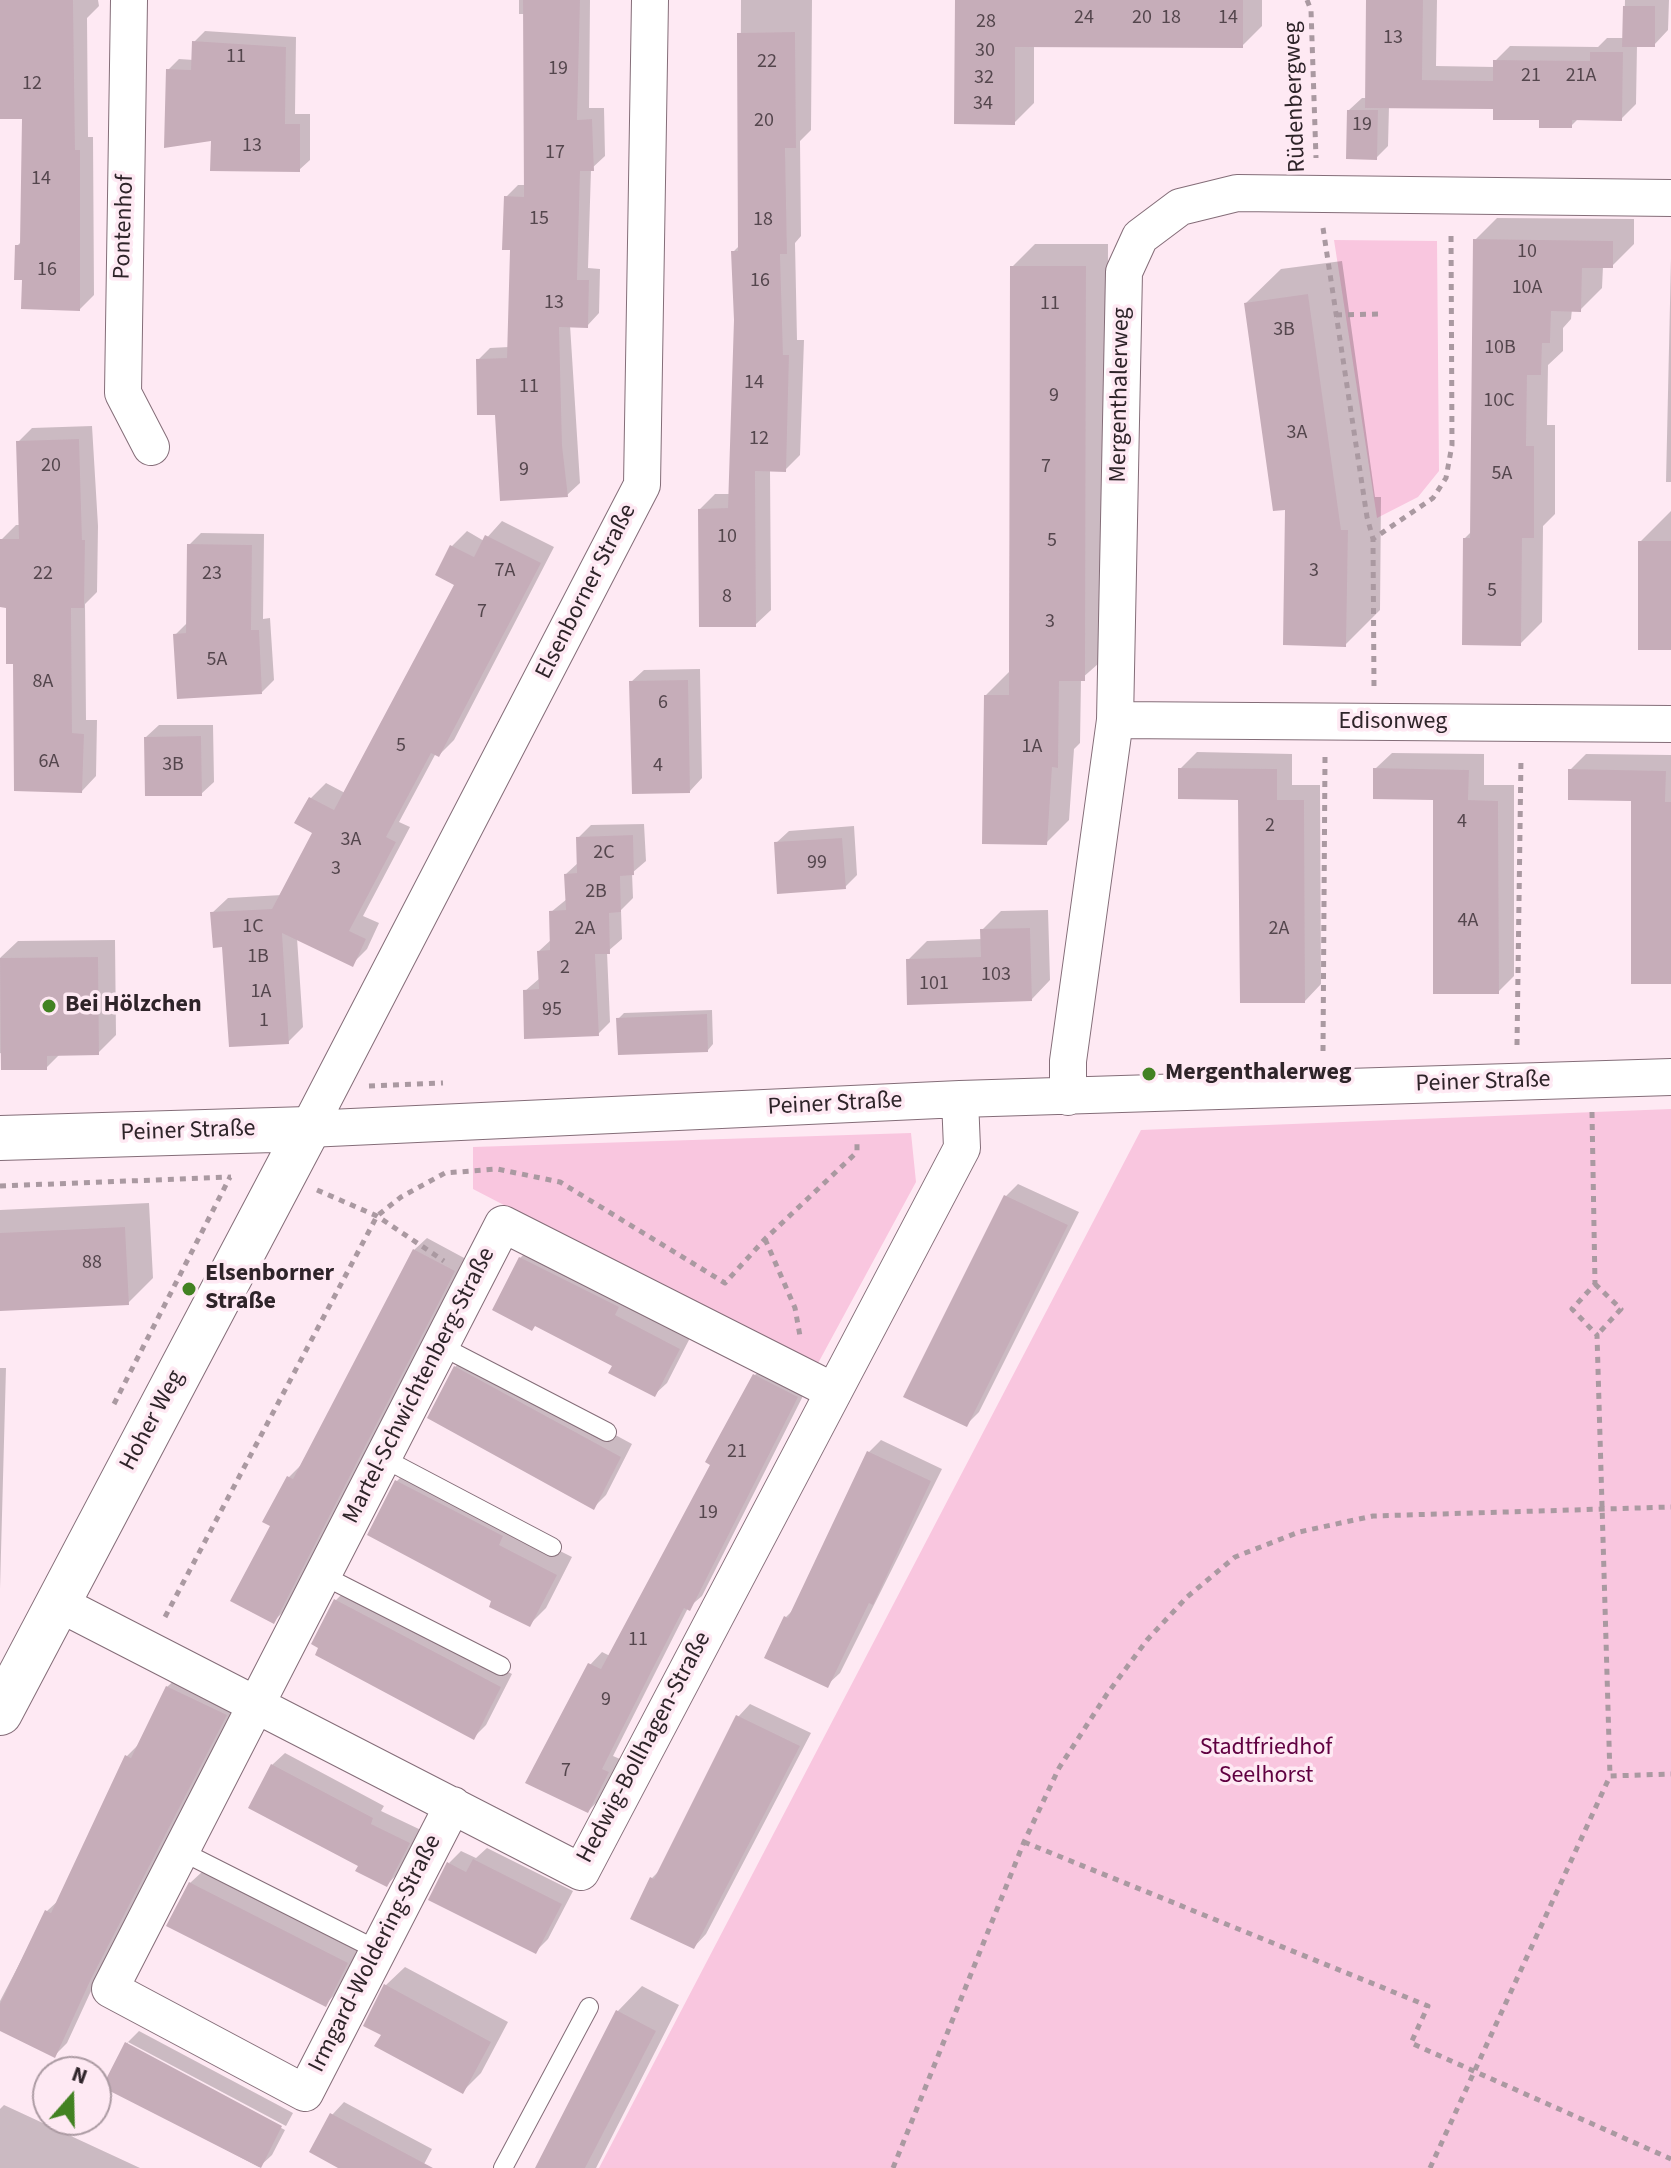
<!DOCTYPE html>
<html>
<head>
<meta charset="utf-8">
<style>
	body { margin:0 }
	#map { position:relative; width:1671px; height:2168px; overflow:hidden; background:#fee9f3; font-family:"Source Sans 3",sans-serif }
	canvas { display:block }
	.north { position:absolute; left:32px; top:2056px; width:80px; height:80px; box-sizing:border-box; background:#fee9f3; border:2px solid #ab9aa2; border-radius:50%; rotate:20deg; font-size:22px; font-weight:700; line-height:32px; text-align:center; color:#2e2429 }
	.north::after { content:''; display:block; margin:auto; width:28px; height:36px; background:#428222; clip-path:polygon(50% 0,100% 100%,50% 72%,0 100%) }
</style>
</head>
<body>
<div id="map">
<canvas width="1671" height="2168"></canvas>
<div class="north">N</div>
</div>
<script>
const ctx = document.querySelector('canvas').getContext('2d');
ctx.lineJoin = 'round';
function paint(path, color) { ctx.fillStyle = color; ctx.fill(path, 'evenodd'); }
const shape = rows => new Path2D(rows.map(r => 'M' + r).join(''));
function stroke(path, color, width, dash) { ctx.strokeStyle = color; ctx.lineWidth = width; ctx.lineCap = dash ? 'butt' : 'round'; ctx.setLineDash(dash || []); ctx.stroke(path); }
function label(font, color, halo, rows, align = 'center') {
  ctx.font = font + ' "Source Sans 3",sans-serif'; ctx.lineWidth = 7; ctx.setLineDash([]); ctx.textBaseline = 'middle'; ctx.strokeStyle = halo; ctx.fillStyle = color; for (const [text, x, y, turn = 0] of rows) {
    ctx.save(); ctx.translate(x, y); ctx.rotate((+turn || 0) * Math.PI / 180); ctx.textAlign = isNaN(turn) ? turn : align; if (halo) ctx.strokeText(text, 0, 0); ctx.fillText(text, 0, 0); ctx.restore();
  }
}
paint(shape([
	[1334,240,1437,241,1439,471,1418,497,1377,518],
	[1671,1109,1671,2168,599,2168,1141,1130],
	[911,1133,916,1182,816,1367,473,1189,473,1147]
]), '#f9c6df');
paint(shape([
	[0,0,98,0,99,6,87,18,88,137,93,137,94,295,80,309,24,278,17,246,22,241,24,117,0,21],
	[519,0,590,0,589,108,604,108,605,156,591,169,588,268,600,269,599,313,587,326,570,325,580,483,567,495,497,413,478,360,490,348,509,347,512,248,506,197,518,185,526,185,525,14,519,14],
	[741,0,812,0,811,130,800,141,801,236,795,243,797,340,804,340,800,455,785,470,770,470,771,610,755,625,700,509,715,494,731,494,736,320,733,252,740,245],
	[957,0,1262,0,1262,26,1242,46,1034,45,1034,103,1014,123],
	[1368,0,1437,0,1436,66,1495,67,1495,61,1510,46,1598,47,1607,38,1624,38,1625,0,1669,0,1668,30,1654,45,1637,45,1636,104,1621,119,1579,118,1571,126,1495,107,1389,106,1388,146,1376,158,1349,110,1362,98,1367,98],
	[205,31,296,37,295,114,310,114,310,160,299,170,168,70,179,59,194,60,194,42],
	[1497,218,1634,219,1634,244,1612,266,1603,266,1602,288,1580,310,1572,309,1571,319,1563,328,1563,351,1548,365,1547,425,1555,425,1555,514,1543,526,1542,622,1520,644,1465,538,1472,531,1475,240],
	[1035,244,1108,244,1107,656,1081,679,1080,743,1074,749,1069,820,1046,843,986,695,1009,672,1012,267],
	[1671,258,1671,482,1666,482],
	[1342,261,1375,497,1381,497,1380,610,1345,645,1246,303,1281,269],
	[92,426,98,526,97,592,85,604,86,720,97,720,96,776,82,791,15,662,1,540,16,525,20,525,18,442,32,428],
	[1671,511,1671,648,1640,542],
	[502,521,554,547,454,740,439,755,436,753,399,822,410,827,363,916,379,923,367,949,352,964,297,938,303,1027,288,1042,224,945,212,913,228,898,282,895,315,832,297,822,311,798,326,783,345,793,457,584,452,546,467,531,484,541],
	[201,533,264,534,263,619,270,618,274,680,262,692,175,635,188,622,189,545],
	[700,669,702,778,690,791,631,682,644,670],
	[159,725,213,725,214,782,201,794,146,737],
	[1197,752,1292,754,1292,785,1320,785,1321,984,1305,1001,1240,798,1180,769],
	[1392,753,1484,754,1484,785,1514,785,1514,976,1498,992,1435,798,1375,769],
	[1586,754,1671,755,1671,982,1633,800,1570,770],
	[644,824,646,861,632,873,633,898,621,910,622,939,607,952,610,1022,598,1034,525,991,540,978,539,951,552,939,551,912,567,899,566,874,579,862,578,838,591,825],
	[854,826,857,875,845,887,776,843,789,831],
	[1048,910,1050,980,1032,999,908,960,927,941,983,939,982,930,1001,911],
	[115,940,116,1035,98,1053,60,1054,46,1068,0,1053,0,958,18,941],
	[712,1010,713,1044,708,1050,618,1019,624,1013],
	[1018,1184,1079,1212,979,1412,966,1425,1006,1196],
	[149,1203,153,1278,128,1303,0,1309,0,1210],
	[427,1238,466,1259,286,1609,273,1622,272,1525,289,1477,301,1465,414,1250],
	[533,1246,691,1336,667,1383,654,1395,615,1365,520,1258],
	[468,1355,632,1444,606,1495,593,1508,455,1367],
	[767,1363,809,1384,702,1596,688,1608,613,1756,620,1759,600,1799,588,1811,590,1665,602,1652,610,1656,713,1464,755,1375],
	[0,1368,6,1368,0,1589],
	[881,1440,942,1469,840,1673,827,1685,786,1617,795,1608,869,1452],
	[414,1464,519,1519,514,1528,572,1557,546,1608,529,1625,494,1600,370,1534,397,1481],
	[348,1588,512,1674,486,1725,474,1737,314,1643,336,1600],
	[180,1675,238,1702,103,1965,67,2043,55,2055,0,2029,0,2001,47,1911,60,1899,126,1757,139,1744,167,1687],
	[750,1704,811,1733,706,1934,694,1947,652,1878,663,1867,738,1717],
	[285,1753,384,1806,381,1811,421,1830,399,1872,387,1885,361,1865,272,1765],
	[487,1848,573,1891,548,1939,536,1951,449,1863,461,1851,476,1858],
	[203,1871,359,1951,337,1992,325,2005,190,1883],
	[405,1967,508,2022,481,2073,462,2092,383,2034,386,1985],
	[642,1986,679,2005,596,2168,537,2168,618,2011],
	[139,2031,293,2113,286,2126,128,2042],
	[128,2042,128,2047,285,2130,272,2155,259,2167,105,2086],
	[344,2102,432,2149,422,2168,343,2168,332,2115],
	[4,2105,140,2168,0,2168,0,2109]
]), '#0003');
paint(shape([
	[0,0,73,0,75,150,80,150,80,311,21,309,22,280,14,280,15,245,20,245,22,119,0,119],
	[523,0,580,0,577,120,592,119,594,171,580,171,577,280,589,280,588,328,559,327,562,445,568,497,500,501,495,415,477,415,476,359,507,358,510,250,502,250,504,196,524,197],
	[955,0,1243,0,1243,48,1015,47,1015,125,954,124],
	[1366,0,1423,0,1422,80,1493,81,1493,60,1590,61,1590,52,1623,52,1622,121,1572,120,1572,128,1539,128,1539,120,1493,120,1493,109,1365,108],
	[1623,6,1655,6,1655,47,1622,47],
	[795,32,796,148,785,148,787,254,780,254,783,355,789,355,786,472,755,471,756,627,699,627,698,509,728,508,734,320,731,251,738,251,737,33],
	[192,41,286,47,285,124,300,124,300,172,210,171,211,141,164,148,166,69,191,70],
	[1347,110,1378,110,1377,160,1346,159],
	[1473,239,1613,241,1613,268,1582,268,1581,312,1551,311,1550,343,1542,343,1541,375,1527,375,1526,446,1534,446,1534,538,1522,538,1521,646,1462,645,1463,538,1470,538],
	[1010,266,1086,266,1085,681,1059,681,1058,768,1052,767,1047,845,982,844,984,695,1009,695],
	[1308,294,1341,530,1348,530,1346,647,1283,645,1285,510,1273,511,1244,303],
	[79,439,82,540,85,540,84,608,71,608,72,733,84,734,82,793,14,791,13,664,6,664,6,608,0,607,0,539,19,539,16,441],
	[485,535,541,563,439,757,431,753,386,837,396,842,349,931,366,939,353,967,282,933,289,1044,229,1047,222,947,213,948,210,912,272,909,312,833,294,823,309,797,334,810,454,585,435,575,450,545,474,557],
	[1638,541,1671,541,1671,650,1638,650],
	[187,544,252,545,251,630,259,630,262,694,177,699,173,634,186,633],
	[688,680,690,793,632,794,629,681],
	[201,736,202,796,145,796,144,737],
	[1178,768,1277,769,1277,800,1304,800,1305,1003,1240,1003,1238,800,1178,799],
	[1373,768,1469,770,1468,800,1498,801,1499,994,1433,994,1433,800,1373,799],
	[1568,769,1666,771,1665,802,1671,802,1671,984,1631,984,1631,801,1568,800],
	[633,835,634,875,620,876,621,912,609,913,610,954,595,954,599,1036,524,1039,523,990,539,989,537,951,550,950,549,911,566,910,564,874,577,873,576,837],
	[842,838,846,889,777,894,774,842],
	[1030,928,1032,1001,907,1005,906,959,981,957,980,929],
	[98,957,99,1055,47,1056,47,1070,1,1070,0,958],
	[707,1014,708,1052,618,1055,616,1018],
	[1004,1195,1068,1225,967,1427,903,1397],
	[125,1227,129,1305,0,1311,0,1233],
	[413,1249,455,1271,274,1624,230,1601,270,1526,262,1522,287,1476,293,1479],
	[519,1257,619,1307,615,1315,680,1349,655,1397,608,1373,612,1366,535,1326,532,1331,492,1310],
	[454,1366,621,1457,594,1510,427,1418],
	[753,1374,798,1397,690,1611,684,1608,651,1672,602,1769,609,1772,588,1813,525,1783,588,1663,601,1669,710,1465,705,1462],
	[867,1451,931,1481,873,1605,869,1603,828,1688,764,1658,784,1616,788,1618],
	[395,1480,503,1536,499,1545,557,1575,530,1627,489,1607,491,1601,367,1535],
	[334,1599,501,1687,474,1740,315,1655,318,1648,311,1644],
	[166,1686,227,1715,91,1979,55,2058,0,2031,0,2004,45,1910,51,1913,125,1755,131,1758],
	[736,1715,800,1746,694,1949,630,1919,650,1877,654,1879],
	[271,1764,373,1818,371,1824,410,1843,387,1887,355,1871,358,1866,248,1808],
	[473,1859,562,1904,536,1954,428,1900,447,1862,466,1872],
	[189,1882,348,1963,326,2007,166,1926],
	[384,1984,491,2042,463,2094,374,2046,381,2035,363,2026],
	[616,2010,656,2031,585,2168,535,2168],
	[125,2042,282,2126,261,2168,102,2087],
	[330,2113,433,2168,338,2168,309,2152]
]), '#c6adb9');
const service = shape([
	[441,1346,607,1432],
	[383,1458,552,1547],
	[322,1575,501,1666],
	[181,1851,377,1950],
	[503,2168,589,2007]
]);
const minor = shape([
	[129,0,123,393,151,447],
	[1115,720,1671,724],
	[1068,1097,1068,1061,1115,720,1124,272,1140,237,1180,207,1237,193,1671,198],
	[308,1129,960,1099,1671,1077],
	[308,1129,642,485,650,0],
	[58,1603,581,1872,962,1148,960,1099],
	[453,1805,305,2093,110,1989,503,1224,833,1391]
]);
const tertiary = shape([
	[0,1138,308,1129],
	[0,1713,308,1129]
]);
stroke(service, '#846d78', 20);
stroke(minor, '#846d78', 38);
stroke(tertiary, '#846d78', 46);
stroke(shape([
	[1307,0,1311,10,1316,158],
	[1323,228,1367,517,1373,539],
	[1336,315,1381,314],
	[1374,686,1373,539,1433,498,1446,478,1452,445,1451,231],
	[1517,1045,1521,758],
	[1323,1051,1325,757],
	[369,1086,443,1083],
	[1592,1112,1595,1284,1572,1309,1597,1335,1610,1776],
	[0,1186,231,1177],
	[317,1190,377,1216,444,1261],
	[765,1239,795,1308,800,1336],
	[1595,1284,1621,1309,1597,1335],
	[114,1404,230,1177],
	[165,1617,377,1216,401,1197,445,1173,497,1169,560,1182,725,1283,765,1239,857,1152,857,1140],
	[1024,1842,1428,2006,1411,2043,1671,2159],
	[893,2168,1024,1842,1059,1768,1107,1694,1147,1640,1187,1597,1235,1557,1299,1532,1373,1516,1671,1507],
	[1430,2168,1610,1776,1671,1774]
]), '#aa99a1', 5, [6, 6]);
stroke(service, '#fff', 18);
stroke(minor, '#fff', 36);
stroke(tertiary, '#fff', 44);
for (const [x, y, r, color] of [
	[49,1006,8,"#428222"],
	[1149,1074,8,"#428222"],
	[189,1289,8,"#428222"]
]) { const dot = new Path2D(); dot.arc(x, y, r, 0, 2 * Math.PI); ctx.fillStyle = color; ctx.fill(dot); stroke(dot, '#fee9f3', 3); }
label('20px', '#54464d', null, [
	["24",1084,19],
	["20",1142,19],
	["18",1171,19],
	["14",1228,19],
	["28",986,23],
	["13",1393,39],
	["30",985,52],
	["11",236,58],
	["22",767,63],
	["19",558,70],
	["21",1531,77],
	["21A",1581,77],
	["32",984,79],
	["12",32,85],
	["34",983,105],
	["20",764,122],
	["19",1362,126],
	["13",252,147],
	["17",555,154],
	["14",41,180],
	["15",539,220],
	["18",763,221],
	["10",1527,253],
	["16",47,271],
	["16",760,282],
	["10A",1527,289],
	["13",554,304],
	["11",1050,305],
	["3B",1284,331],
	["10B",1500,349],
	["14",754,384],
	["11",529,388],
	["9",1054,397],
	["10C",1499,402],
	["3A",1297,434],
	["12",759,440],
	["20",51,467],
	["7",1046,468],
	["9",524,471],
	["5A",1502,475],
	["10",727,538],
	["5",1052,542],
	["7A",505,572],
	["3",1314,572],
	["22",43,575],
	["23",212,575],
	["5",1492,592],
	["8",727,598],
	["7",482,613],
	["3",1050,623],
	["5A",217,661],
	["8A",43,683],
	["6",663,704],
	["5",401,747],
	["1A",1032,748],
	["6A",49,763],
	["3B",173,766],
	["4",658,767],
	["4",1462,823],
	["2",1270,827],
	["3A",351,841],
	["2C",604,854],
	["99",817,864],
	["3",336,870],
	["2B",596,893],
	["4A",1468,922],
	["1C",253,928],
	["2A",585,930],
	["2A",1279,930],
	["1B",258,958],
	["2",565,969],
	["103",996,976],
	["101",934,985],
	["1A",261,993],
	["95",552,1011],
	["1",264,1022],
	["88",92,1264],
	["21",737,1453],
	["19",708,1514],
	["11",638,1641],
	["9",606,1701],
	["7",566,1772]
]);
label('24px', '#2e2429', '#fee9f3', [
	["Rüdenbergweg",1296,97,-92],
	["Pontenhof",125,227,-88],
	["Mergenthalerweg",1121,395,-89],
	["Elsenborner Straße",587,592,-63],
	["Edisonweg",1393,723],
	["Peiner Straße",1483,1083,-2],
	["Peiner Straße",835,1105,-3],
	["Peiner Straße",188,1132,-2],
	["Martel-Schwichtenberg-Straße",420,1386,-63],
	["Hoher Weg",153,1421,-62],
	["Hedwig-Bollhagen-Straße",645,1748,-62],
	["Irmgard-Woldering-Straße",376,1954,-63]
]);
label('bold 24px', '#2e2429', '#fee9f3', [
	["Bei Hölzchen",65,1006],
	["Mergenthalerweg",1165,1074],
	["Elsenborner",205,1275],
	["Straße",205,1303]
], 'left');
label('24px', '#600041', '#fee9f3', [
	["Stadtfriedhof",1266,1749],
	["Seelhorst",1266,1777]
]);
</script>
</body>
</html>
